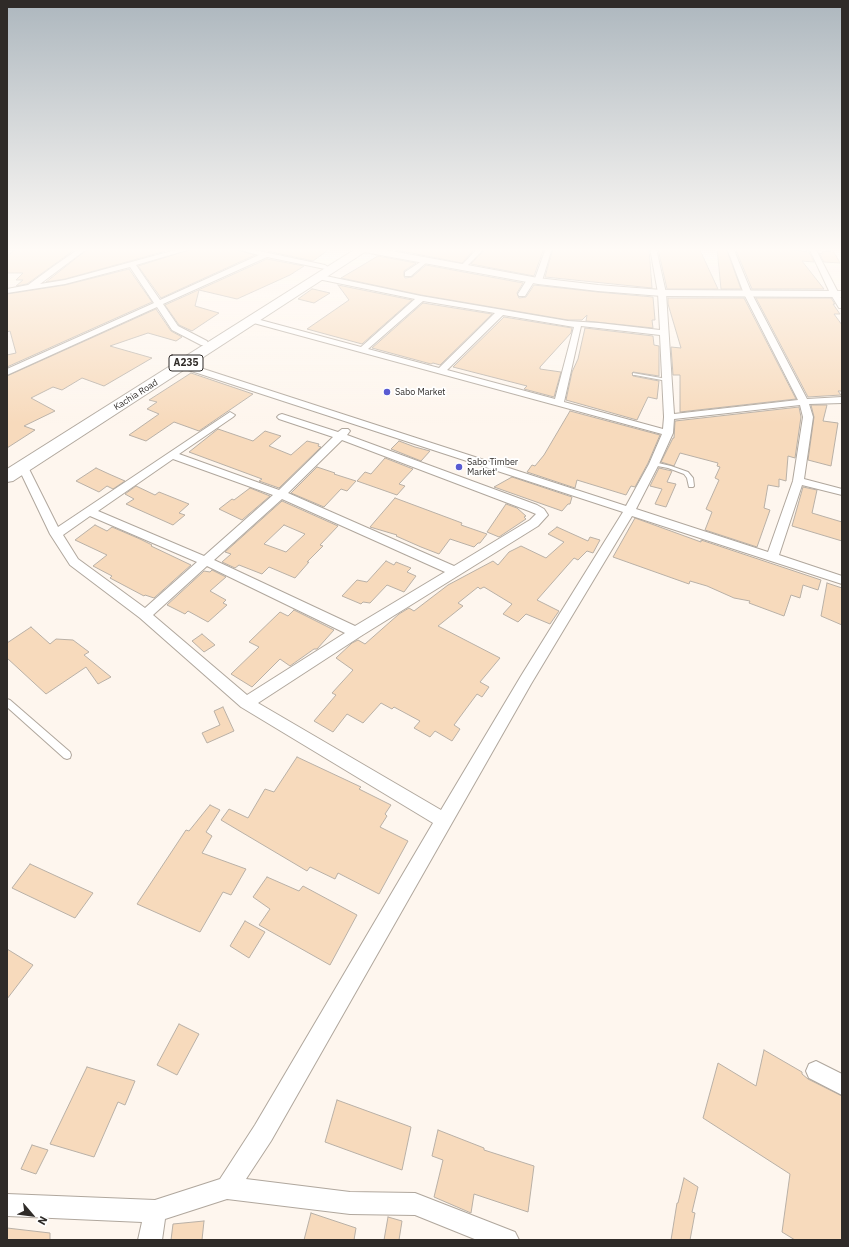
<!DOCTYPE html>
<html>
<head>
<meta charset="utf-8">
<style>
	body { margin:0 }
	#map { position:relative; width:849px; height:1247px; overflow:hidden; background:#fef6ee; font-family:"IBM Plex Sans",sans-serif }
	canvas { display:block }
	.frame { position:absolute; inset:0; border:8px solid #2f2b28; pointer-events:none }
	.north { position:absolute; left:12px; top:1195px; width:40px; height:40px; -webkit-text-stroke:3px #fff; paint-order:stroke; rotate:118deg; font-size:11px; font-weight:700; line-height:16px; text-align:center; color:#2f2b28 }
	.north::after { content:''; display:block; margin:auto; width:14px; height:18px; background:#2f2b28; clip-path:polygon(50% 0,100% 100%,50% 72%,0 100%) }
</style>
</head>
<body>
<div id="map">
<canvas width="849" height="1247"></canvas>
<div class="frame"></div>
<div class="north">N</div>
</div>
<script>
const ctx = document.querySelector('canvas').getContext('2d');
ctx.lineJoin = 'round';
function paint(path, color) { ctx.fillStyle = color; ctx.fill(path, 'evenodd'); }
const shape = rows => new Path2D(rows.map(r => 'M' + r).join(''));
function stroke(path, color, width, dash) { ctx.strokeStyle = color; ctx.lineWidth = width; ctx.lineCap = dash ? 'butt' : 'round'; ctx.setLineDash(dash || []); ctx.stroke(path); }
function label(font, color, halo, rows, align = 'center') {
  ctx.font = font + ' "IBM Plex Sans",sans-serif'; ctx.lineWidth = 3.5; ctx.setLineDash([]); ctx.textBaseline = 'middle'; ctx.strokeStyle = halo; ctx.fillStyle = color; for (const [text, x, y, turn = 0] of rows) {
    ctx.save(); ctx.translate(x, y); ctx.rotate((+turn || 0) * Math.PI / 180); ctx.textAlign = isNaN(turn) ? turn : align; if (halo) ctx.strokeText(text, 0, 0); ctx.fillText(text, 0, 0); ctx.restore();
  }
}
const building = shape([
	[17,248,77,248,27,284,16,286,23,280,16,280,23,273,7,273,7,256,17,248],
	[89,248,177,248,65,279,46,282,89,248],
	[195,248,231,248,255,255,161,298,138,266,195,248],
	[253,248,331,248,313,261,253,248],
	[393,248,476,248,462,263,391,249,393,248],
	[486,248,544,248,534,276,471,264,486,248],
	[553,248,649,249,652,288,545,277,553,248],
	[699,248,718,289,667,289,658,249,699,248],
	[717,248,726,248,741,289,721,289,717,248],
	[735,248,784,248,809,252,814,262,802,261,824,289,752,289,735,248],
	[822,251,834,252,840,263,824,262,819,253,823,254,822,251],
	[378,256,416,263,404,271,404,276,405,278,412,277,426,265,523,283,517,293,519,298,526,297,534,285,598,292,653,297,655,320,652,320,653,328,586,321,587,315,582,320,568,320,421,295,341,278,378,256],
	[267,259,304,266,290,275,237,299,199,290,195,306,219,313,192,331,179,325,165,305,267,259],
	[129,269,152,302,7,367,7,355,16,353,10,331,7,332,7,294,65,285,129,269],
	[338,285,412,300,362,344,307,329,349,300,338,285],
	[312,289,313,289,330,293,314,303,298,299,312,289],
	[668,298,744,298,796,399,680,412,680,375,673,375,671,347,681,348,668,304,668,298],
	[756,298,831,298,835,304,833,304,840,314,834,314,842,325,842,391,838,391,841,395,808,397,756,298],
	[423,303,492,314,440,365,433,363,431,364,372,348,423,303],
	[156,309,171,331,182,337,176,341,148,333,110,346,152,358,104,386,82,378,62,390,53,387,31,398,55,411,24,426,35,430,7,448,7,376,156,309],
	[504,317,572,328,571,333,540,367,540,369,561,372,554,397,524,389,527,386,453,367,504,317],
	[585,328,653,336,654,345,659,346,659,376,633,372,632,373,633,376,659,381,657,399,648,397,637,420,566,400,572,372,578,359,585,328],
	[191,373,253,394,199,431,174,422,146,441,129,435,159,414,147,409,157,402,149,400,191,373],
	[811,405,827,405,823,421,838,423,831,466,808,460,814,417,811,405],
	[799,407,801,417,795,458,788,456,786,481,779,479,779,487,768,485,764,508,770,510,757,547,705,530,712,512,706,509,719,480,715,478,720,467,717,466,718,463,680,453,674,466,661,462,673,438,674,438,675,421,799,407],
	[570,411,660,435,648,463,635,487,631,486,626,495,577,480,575,488,527,472,532,465,535,466,544,455,570,411],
	[218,429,253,441,265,431,281,436,269,446,291,455,307,441,319,444,318,446,321,447,279,488,259,481,262,479,189,452,218,429],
	[399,441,415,447,430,451,421,461,391,449,399,441],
	[385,458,413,469,399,484,405,486,397,495,357,481,365,472,371,474,385,458],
	[317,467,335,473,334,474,356,481,347,491,341,489,324,507,291,493,317,467],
	[96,468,109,474,125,481,113,489,107,486,99,492,76,481,96,468],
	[659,468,672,471,667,482,676,484,666,507,655,504,662,489,650,486,659,468],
	[512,477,572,497,570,504,568,504,562,511,494,487,512,477],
	[136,486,155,495,159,492,189,504,179,513,185,515,173,525,126,504,134,499,125,494,136,486],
	[803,487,817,490,812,513,842,522,842,541,792,526,803,487],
	[250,488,270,496,242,520,219,509,232,499,234,500,250,488],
	[395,498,462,523,461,525,487,534,480,543,478,543,474,547,450,539,439,554,421,547,396,536,397,535,370,527,395,498],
	[282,501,338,526,320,545,323,546,307,562,309,562,295,578,269,567,262,574,239,565,235,568,222,562,231,554,225,552,282,501],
	[284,525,305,534,286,552,264,544,284,525],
	[506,504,517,508,526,516,524,517,526,519,499,537,487,532,506,504],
	[635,518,701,542,701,540,821,580,818,590,803,585,800,598,791,595,784,616,749,603,750,601,734,598,707,586,690,581,689,584,613,557,635,518],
	[95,525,107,531,112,527,140,539,152,545,151,546,191,565,154,598,145,595,144,596,110,578,112,576,93,566,107,555,75,540,95,525],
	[557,527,588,541,590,537,600,540,593,553,587,551,578,560,574,558,537,600,559,611,550,624,526,614,518,622,503,614,512,604,484,587,480,589,478,587,458,603,463,606,438,626,500,658,480,682,489,687,482,697,477,694,454,725,460,729,452,741,435,731,430,737,414,728,420,721,394,707,392,709,381,703,363,723,347,714,333,732,314,721,336,695,332,693,353,670,336,658,352,643,358,640,365,644,399,614,409,608,414,611,448,585,493,561,498,565,509,552,521,546,546,558,564,542,548,534,557,527],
	[386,561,394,565,396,562,411,568,407,572,416,576,404,592,387,585,370,603,363,602,361,604,342,596,357,580,367,582,386,561],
	[212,570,226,577,210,591,226,600,223,603,227,605,208,622,188,611,185,614,167,605,204,571,210,572,212,570],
	[827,583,842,588,842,625,821,616,827,583],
	[294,610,334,630,317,649,314,649,290,666,280,659,252,687,231,674,259,647,249,642,280,612,288,616,294,610],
	[31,627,50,644,56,639,73,640,89,652,84,655,111,677,98,684,86,667,46,694,7,658,7,643,31,627],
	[202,634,215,645,204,652,192,641,202,634],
	[223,707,234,731,207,743,202,733,220,725,214,711,223,707],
	[297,757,361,787,359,789,391,805,385,814,387,816,380,827,408,841,379,894,338,873,335,879,310,867,307,871,221,820,229,809,248,818,265,789,274,792,297,757],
	[210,805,220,810,206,832,212,836,202,853,246,869,231,895,223,892,200,932,137,904,186,830,189,831,210,805],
	[30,864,93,893,75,918,12,888,30,864],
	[267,877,299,891,303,886,357,915,330,965,259,925,270,909,253,897,267,877],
	[245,921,265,932,249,958,230,946,245,921],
	[7,949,33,965,7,999,7,949],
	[179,1024,199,1034,177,1075,157,1065,179,1024],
	[764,1050,802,1072,802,1074,808,1079,842,1096,842,1240,795,1240,782,1232,790,1174,703,1118,718,1063,756,1086,764,1050],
	[87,1067,135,1081,125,1105,118,1102,94,1157,50,1144,87,1067],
	[337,1100,411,1127,402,1170,325,1142,337,1100],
	[438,1130,484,1148,484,1150,534,1166,528,1212,474,1194,471,1213,434,1197,443,1160,432,1156,438,1130],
	[32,1145,48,1150,36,1174,21,1169,32,1145],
	[684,1178,698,1187,692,1212,695,1213,690,1240,671,1240,677,1203,678,1203,684,1178],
	[311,1213,356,1228,354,1240,304,1240,311,1213],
	[388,1217,402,1221,399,1240,384,1240,388,1217],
	[204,1221,202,1240,171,1240,173,1224,204,1221],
	[7,1228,50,1233,50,1240,7,1240,7,1228]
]);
paint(building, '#f7dabc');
stroke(building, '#b9b0a6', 1);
const lane = shape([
	[633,373,667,379,669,380,667,381,635,375,633,375,633,373],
	[654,462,671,466,688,472,693,478,694,486,693,487,689,487,687,478,684,474,668,468,652,465,652,463,654,462],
	[7,699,10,700,70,752,71,755,70,758,67,759,64,758,7,707,7,699]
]);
const street = shape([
	[80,248,88,248,40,284,65,280,183,248,194,248,136,265,160,300,259,255,232,248,245,248,325,265,328,267,325,269,267,257,163,304,178,326,207,341,208,343,207,345,201,345,172,330,157,307,7,375,7,369,154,303,130,267,65,284,7,293,7,289,28,285,54,266,80,248],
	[478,248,485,248,464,269,460,269,460,267,478,248],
	[546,248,552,248,542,281,541,283,535,283,534,281,546,248],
	[650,248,656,248,666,293,674,414,798,400,744,294,727,248,733,248,752,294,807,399,842,397,842,403,809,404,813,417,804,479,842,489,842,495,802,485,779,555,842,576,842,584,632,516,531,684,271,1141,246,1179,350,1192,415,1193,515,1232,519,1240,477,1240,415,1215,350,1214,227,1199,165,1219,162,1240,138,1240,142,1222,7,1216,7,1194,155,1200,220,1179,255,1125,433,823,241,707,140,618,70,565,50,534,18,467,23,464,28,467,58,527,230,412,235,415,233,417,179,454,279,490,333,437,279,419,277,417,279,415,282,414,338,432,342,429,348,429,350,431,347,435,537,505,544,509,548,515,538,526,361,636,258,703,441,810,521,676,623,512,179,367,178,365,182,362,185,363,626,506,649,464,662,434,250,322,249,320,253,318,361,347,415,299,318,279,317,277,321,275,421,296,568,321,599,323,660,330,658,293,650,248],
	[423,301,495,313,439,368,368,349,423,301],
	[503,315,574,327,555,399,447,370,503,315],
	[581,326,660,335,664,417,663,429,564,402,581,326],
	[800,405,803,417,793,481,768,552,636,509,659,464,673,433,674,419,800,405],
	[342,440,529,511,536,514,530,520,454,566,288,493,342,440],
	[173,459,273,495,204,556,98,511,173,459],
	[282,499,445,572,355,626,214,560,282,499],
	[90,516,197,562,145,608,78,559,63,535,90,516],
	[207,566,345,633,247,695,153,615,207,566],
	[809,248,815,248,842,300,842,308,839,308,830,293,809,248],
	[425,259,428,261,427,262,411,276,405,276,405,272,425,259],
	[528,278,531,278,535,280,525,296,519,296,518,294,528,278],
	[816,1061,842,1074,842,1095,809,1078,806,1071,809,1064,816,1061]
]);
const secondary = shape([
	[360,248,375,248,538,278,598,285,662,290,842,291,842,297,662,296,598,291,538,284,364,252,361,251,360,248]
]);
const highway = shape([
	[357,248,371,248,13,481,7,482,7,469,357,248]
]);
stroke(lane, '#b0a79d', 2);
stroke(street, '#b0a79d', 2);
stroke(secondary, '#b0a79d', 2);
stroke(highway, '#b0a79d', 2);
paint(lane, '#fff');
paint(street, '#fff');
paint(secondary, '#fff');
paint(highway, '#fff');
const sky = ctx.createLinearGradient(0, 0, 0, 423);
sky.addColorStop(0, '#adb7be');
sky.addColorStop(0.59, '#fffbf7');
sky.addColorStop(1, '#fffbf700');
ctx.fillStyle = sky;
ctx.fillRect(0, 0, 849, 423);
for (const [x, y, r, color] of [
	[387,392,4,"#595bd2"],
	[459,467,4,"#595bd2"]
]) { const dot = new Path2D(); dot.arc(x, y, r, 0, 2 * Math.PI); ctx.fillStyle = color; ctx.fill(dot); stroke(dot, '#fff', 1.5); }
label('9px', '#2f2b28', '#fff', [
	["Sabo Market",395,392],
	["Sabo Timber",467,462],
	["Market'",467,472]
], 'left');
label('9px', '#2f2b28', '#fff', [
	["Kachia Road",136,395,-32]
]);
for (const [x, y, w] of [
	[186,363,34]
]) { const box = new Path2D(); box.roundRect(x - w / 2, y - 8, w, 16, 3); ctx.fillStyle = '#fff'; ctx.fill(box); stroke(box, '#2f2b28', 1); }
label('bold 10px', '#2f2b28', null, [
	["A235",186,363]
]);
</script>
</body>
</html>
